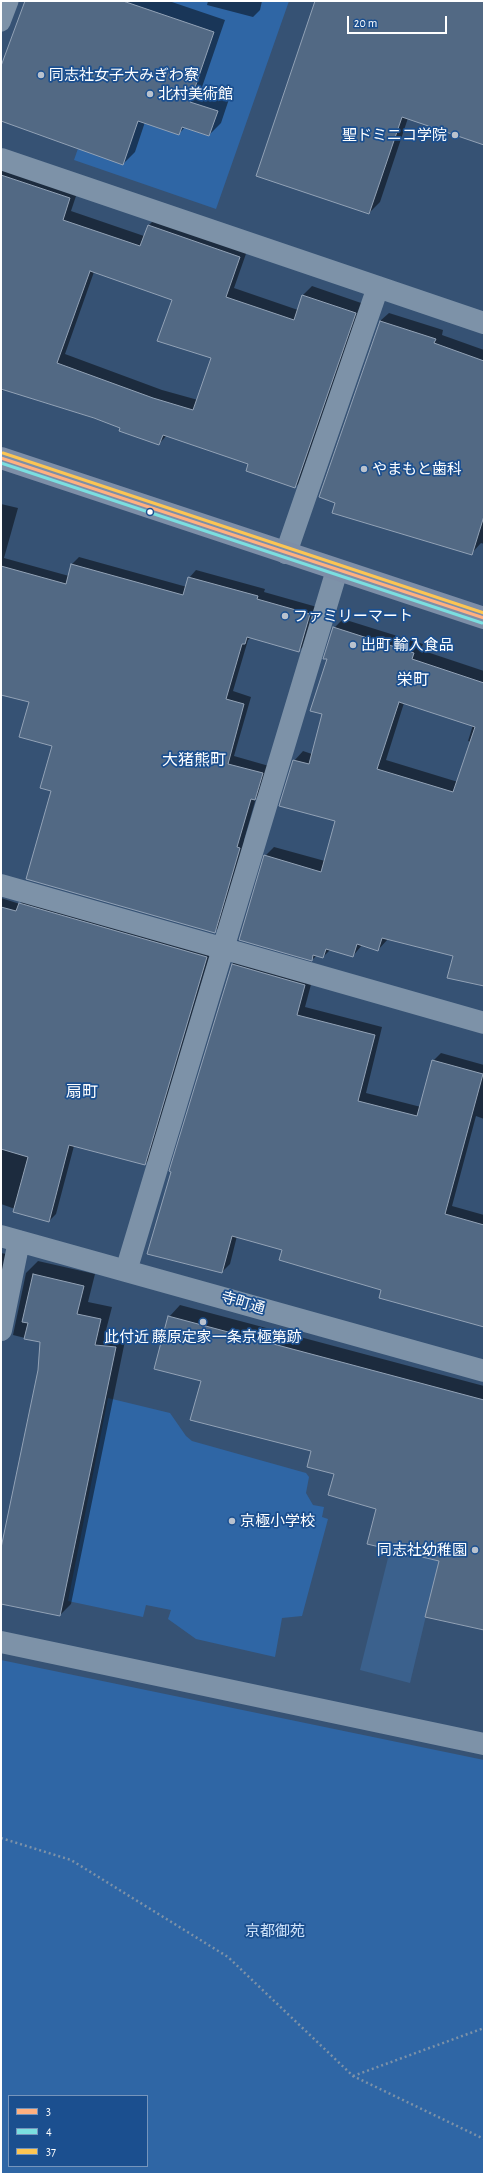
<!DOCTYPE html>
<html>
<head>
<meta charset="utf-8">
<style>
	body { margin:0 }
	#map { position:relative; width:485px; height:2175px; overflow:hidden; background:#365274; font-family:"Alegreya Sans",sans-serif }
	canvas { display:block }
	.frame { position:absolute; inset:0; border:2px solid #fff; pointer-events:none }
	.legend { position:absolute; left:8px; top:2095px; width:140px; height:72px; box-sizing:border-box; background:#1b4f8f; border:1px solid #7695bc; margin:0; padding:5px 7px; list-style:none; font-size:12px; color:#fff }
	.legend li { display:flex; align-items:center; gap:8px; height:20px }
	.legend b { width:20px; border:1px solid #7695bc }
	.scale { position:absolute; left:347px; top:16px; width:100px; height:18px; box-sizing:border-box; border:2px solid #fff; border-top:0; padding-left:5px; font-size:12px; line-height:14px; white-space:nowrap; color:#fff; -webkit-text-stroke:3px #1b4f8f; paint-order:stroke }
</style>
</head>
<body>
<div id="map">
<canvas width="485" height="2175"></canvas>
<div class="frame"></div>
<ul class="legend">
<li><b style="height:5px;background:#ffb080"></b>3</li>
<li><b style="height:5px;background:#7bdfe0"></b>4</li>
<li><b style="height:5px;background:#fcc553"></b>37</li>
</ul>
<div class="scale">20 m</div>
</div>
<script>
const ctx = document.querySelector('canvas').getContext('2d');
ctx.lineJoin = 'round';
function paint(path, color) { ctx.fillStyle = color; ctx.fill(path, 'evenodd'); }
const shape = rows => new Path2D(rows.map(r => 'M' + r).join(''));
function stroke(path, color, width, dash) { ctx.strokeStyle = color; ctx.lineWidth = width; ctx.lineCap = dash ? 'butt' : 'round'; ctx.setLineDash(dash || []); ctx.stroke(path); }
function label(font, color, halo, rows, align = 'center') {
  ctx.font = font + ' "Alegreya Sans","Noto Sans JP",sans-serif'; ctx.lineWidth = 3.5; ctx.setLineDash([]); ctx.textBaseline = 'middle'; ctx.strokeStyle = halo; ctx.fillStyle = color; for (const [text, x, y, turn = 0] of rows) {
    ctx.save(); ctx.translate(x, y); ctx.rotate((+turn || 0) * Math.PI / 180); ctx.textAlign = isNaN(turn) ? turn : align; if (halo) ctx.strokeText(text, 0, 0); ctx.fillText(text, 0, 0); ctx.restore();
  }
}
paint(shape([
	[129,1,289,1,216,209,74,160],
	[108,1398,170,1413,186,1436,192,1441,306,1473,309,1477,306,1493,313,1505,324,1507,322,1517,328,1519,302,1616,282,1618,275,1657,196,1639,168,1619,171,1610,146,1605,143,1617,68,1601],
	[1,1660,484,1760,484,2174,1,2174],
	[9,2096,147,2096,147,2166,9,2166]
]), '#2f66a5');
paint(shape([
	[390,1550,439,1561,410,1683,360,1670]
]), '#3b618d');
paint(shape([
	[26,1,169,1,225,20,201,90,229,99,221,123,209,135,185,127,179,134,145,122,135,152,123,164,1,120,1,69],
	[208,1,262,1,260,10,253,17,207,5],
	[316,1,484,1,484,144,408,118,380,202,369,213],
	[1,163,78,190,71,211,144,236,149,225,157,217,248,248,234,288,298,310,303,295,312,286,364,304,304,479,295,487,249,463,167,435,159,444,121,427,4,389,1,392],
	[94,272,173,299,212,358,198,400,162,390,65,354],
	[389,313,443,330,442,335,484,350,484,544,481,543,471,554,380,321],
	[1,504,18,508,4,558,69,576,72,564,79,557,187,587,189,578,196,570,265,589,264,592,317,607,306,643,299,651,251,637,248,640,233,691,251,697,234,756,269,766,262,792,256,798,244,840,247,841,222,925,214,932,52,790,53,745,30,702,1,694],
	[343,619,423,644,421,650,484,671,484,986,448,977,454,955,388,939,378,950,362,945,353,956,331,949,323,957,317,955,312,960,265,856,274,847,325,861,337,820,294,761,303,751,312,754,323,714,328,659,334,628],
	[404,703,473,725,468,741,471,742,458,782,386,760],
	[27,896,214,950,152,1157,145,1164,74,1146,56,1214,49,1221,1,1204,1,898,20,904],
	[240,956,313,977,305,1007,382,1027,366,1093,421,1107,433,1061,441,1053,484,1065,484,1119,476,1116,452,1206,484,1215,484,1325,382,1289,283,1249,237,1236,230,1264,222,1272,232,964],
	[1,1253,6,1254,1,1289],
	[38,1261,95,1274,88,1302,112,1307,105,1334,126,1336,71,1604,60,1615,1,1603,1,1552,39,1370,41,1342,13,1335,26,1273],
	[180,1305,484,1386,484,1630,427,1617,440,1561,335,1474,312,1450,202,1380,169,1317]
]), '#0007');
const building = shape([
	[25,1,123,1,214,32,190,102,218,111,209,136,182,127,179,135,138,121,123,165,1,121,1,66,25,1],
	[315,1,484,1,484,145,402,117,369,214,256,176,315,1],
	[1,175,70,198,63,220,140,246,148,225,240,257,226,297,294,320,302,295,356,313,295,488,246,471,248,464,163,435,159,445,119,431,120,428,94,418,1,389,1,175],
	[90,271,172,300,157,341,211,358,193,410,153,398,57,363,90,271],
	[380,321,436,339,434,343,484,361,484,516,472,555,332,513,335,503,319,497,380,321],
	[71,564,183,595,188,577,258,596,257,599,310,614,299,652,247,637,245,644,242,644,226,699,244,704,228,764,263,773,255,800,251,799,237,847,240,848,215,933,26,879,51,791,40,788,52,746,19,737,29,702,1,695,1,566,66,584,71,564],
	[333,627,414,653,412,659,484,683,484,986,447,978,453,956,382,938,378,951,357,944,353,957,326,949,323,958,313,955,312,961,239,940,264,855,321,872,335,821,279,806,293,760,309,764,322,714,310,711,327,659,323,659,333,627],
	[399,702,475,727,453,792,377,769,399,702],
	[19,903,207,957,145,1165,69,1145,49,1222,13,1212,28,1157,1,1149,1,907,16,911,19,903],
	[232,964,305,985,297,1015,375,1035,358,1101,417,1116,432,1060,483,1074,445,1214,484,1225,484,1327,379,1298,381,1290,279,1260,282,1250,232,1236,222,1273,147,1254,171,1172,169,1171,232,964],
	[33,1274,84,1286,77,1314,101,1319,95,1345,116,1347,60,1616,1,1604,1,1548,38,1370,40,1342,24,1339,28,1323,22,1322,33,1274],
	[168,1316,484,1400,484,1630,425,1617,439,1561,367,1544,376,1509,328,1495,334,1474,307,1467,311,1451,190,1420,201,1381,154,1369,168,1316]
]);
paint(building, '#526984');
stroke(building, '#92a2b6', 1);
stroke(shape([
	[1,1838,71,1860,228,1957,353,2076,484,2139],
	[353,2076,484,2028]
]), '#7d92a8', 2.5, [2, 3]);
stroke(shape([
	[1,22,9,1]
]), '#7d92a8', 19);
stroke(shape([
	[1,159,484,323],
	[286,553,378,287],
	[1,885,484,1023],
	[1,1236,484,1371],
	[126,1271,337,570],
	[1,1330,19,1241],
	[1,1642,484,1744]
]), '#7d92a8', 22);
stroke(shape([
	[1,458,484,618]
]), '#7d8ea7', 22);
stroke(shape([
	[1,458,484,618]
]), '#ffb080', 3);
stroke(shape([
	[1,463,482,623]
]), '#7bdfe0', 3);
stroke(shape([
	[3,453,484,613]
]), '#fcc553', 3);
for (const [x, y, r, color] of [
	[41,75,4,"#b9c2ce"],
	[150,94,4,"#b9c2ce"],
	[455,135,4,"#b9c2ce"],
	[364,469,4,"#b9c2ce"],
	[150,512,3.5,"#fff"],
	[285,616,4,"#b9c2ce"],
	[353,645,4,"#b9c2ce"],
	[203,1322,4,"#b9c2ce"],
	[232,1521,4,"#b9c2ce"],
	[475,1550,4,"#b9c2ce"]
]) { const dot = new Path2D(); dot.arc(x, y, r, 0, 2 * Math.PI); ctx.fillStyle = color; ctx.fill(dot); stroke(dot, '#1b4f8f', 1.5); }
label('15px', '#fff', '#1b4f8f', [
	["同志社女子大みぎわ寮",49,75],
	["北村美術館",158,94],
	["聖ドミニコ学院",447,135,"right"],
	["やまもと歯科",372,469],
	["ファミリーマート",293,616],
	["出町 輸入食品",361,645],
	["此付近 藤原定家一条京極第跡",203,1337,"center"],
	["京極小学校",240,1521],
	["同志社幼稚園",467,1550,"right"]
], 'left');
label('15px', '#fff', '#1b4f8f', [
	["寺町通",243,1303,16]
]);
label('15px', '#cfe3fa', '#1b4f8f', [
	["京都御苑",275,1931]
]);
label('16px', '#fff', '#1b4f8f', [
	["栄町",413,680],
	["大猪熊町",194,760],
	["扇町",82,1092]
]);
</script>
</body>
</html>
